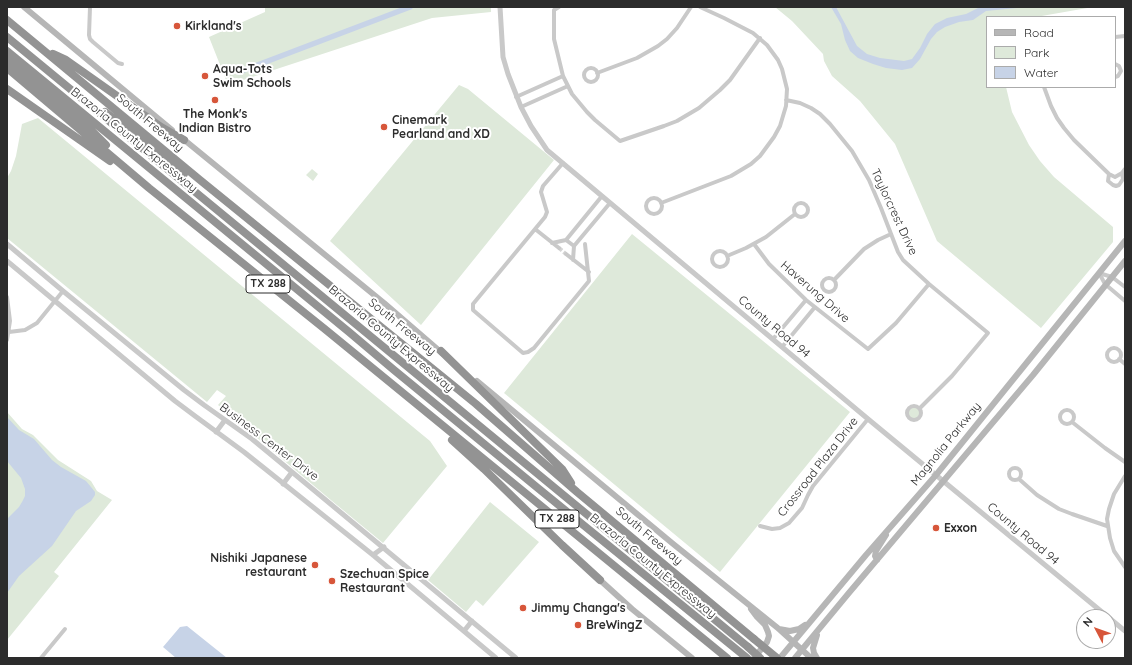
<!DOCTYPE html>
<html>
<head>
<meta charset="utf-8">
<style>
	body { margin:0 }
	#map { position:relative; width:1132px; height:665px; overflow:hidden; background:#fff; font-family:Quicksand,sans-serif }
	canvas { display:block }
	.frame { position:absolute; inset:0; border:8px solid #2c2c2c; pointer-events:none }
	.legend { position:absolute; left:986px; top:16px; width:130px; height:72px; box-sizing:border-box; background:#fff; border:1px solid #ababab; margin:0; padding:5px 7px; list-style:none; font-size:12px; color:#2c2c2c }
	.legend li { display:flex; align-items:center; gap:8px; height:20px }
	.legend b { width:20px; border:1px solid #ababab }
	.north { position:absolute; left:1076px; top:609px; width:40px; height:40px; box-sizing:border-box; background:#fff; border:1px solid #ababab; border-radius:50%; rotate:311deg; font-size:11px; font-weight:700; line-height:16px; text-align:center; color:#2c2c2c }
	.north::after { content:''; display:block; margin:auto; width:14px; height:18px; background:#d7563a; clip-path:polygon(50% 0,100% 100%,50% 72%,0 100%) }
</style>
</head>
<body>
<div id="map">
<canvas width="1132" height="665"></canvas>
<div class="frame"></div>
<ul class="legend">
<li><b style="height:5px;background:#b6b6b6"></b>Road</li>
<li><b style="height:11px;background:#dee9da"></b>Park</li>
<li><b style="height:11px;background:#c7d3e7"></b>Water</li>
</ul>
<div class="north">N</div>
</div>
<script>
const ctx = document.querySelector('canvas').getContext('2d');
ctx.lineJoin = 'round';
function paint(path, color) { ctx.fillStyle = color; ctx.fill(path, 'evenodd'); }
const shape = rows => new Path2D(rows.map(r => 'M' + r).join(''));
function stroke(path, color, width, dash) { ctx.strokeStyle = color; ctx.lineWidth = width; ctx.lineCap = dash ? 'butt' : 'round'; ctx.setLineDash(dash || []); ctx.stroke(path); }
function label(font, color, halo, rows, align = 'center') {
  ctx.font = font + ' Quicksand,sans-serif'; ctx.lineWidth = 4; ctx.setLineDash([]); ctx.textBaseline = 'middle'; ctx.strokeStyle = halo; ctx.fillStyle = color; for (const [text, x, y, turn = 0] of rows) {
    ctx.save(); ctx.translate(x, y); ctx.rotate((+turn || 0) * Math.PI / 180); ctx.textAlign = isNaN(turn) ? turn : align; if (halo) ctx.strokeText(text, 0, 0); ctx.fillText(text, 0, 0); ctx.restore();
  }
}
paint(shape([
	[265,7,491,7,491,12,432,18,228,85,209,37,265,12],
	[775,7,1093,7,1036,17,987,17,987,87,1006,87,1012,112,1029,145,1040,161,1054,177,1067,188,1113,227,1113,242,1041,328,937,241,895,144,860,101,832,76,824,61,823,54,792,21],
	[459,85,468,89,554,160,421,325,330,241],
	[38,118,430,441,447,466,383,543,332,501,218,405,226,396,217,390,207,402,7,238,7,178,11,171,16,156,22,124],
	[312,169,318,174,313,181,306,175],
	[632,234,850,412,720,572,504,393],
	'908 413a6 6 0 1 1 12 0a6 6 0 1 1-12 0Z',
	[7,412,22,429,33,435,58,460,91,481,97,491,112,500,54,572,59,576,7,640],
	[490,502,539,542,483,606,476,600,466,612,428,580]
]), '#dee9da');
paint(shape([
	[831,7,836,7,857,46,867,54,880,58,904,61,912,59,920,48,927,34,935,24,947,18,966,14,980,7,1027,7,986,11,973,20,959,22,945,27,937,32,931,39,920,59,912,68,902,70,886,68,873,64,858,58,850,51,845,40,841,24],
	[7,417,19,430,34,439,52,460,61,467,86,481,91,487,95,492,95,495,91,501,76,511,52,546,19,576,7,593,7,519,19,507,22,502,25,496,25,489,21,478,7,461],
	[187,626,227,658,176,658,163,647,180,627]
]), '#c7d3e7');
stroke(shape([
	[239,72,410,7]
]), '#c7d3e7', 5.5);
stroke(shape([
	[559,248,566,254]
]), '#d5d5d5', 4, [4, 2]);
stroke(shape([
	[90,7,89,35,90,39,93,42,118,63,122,64],
	[559,7,554,10,554,39,563,76,572,94,587,112,595,120,620,141,664,126,677,121,699,108,720,90,730,80,760,38],
	[1115,37,1125,36],
	[1115,64,1119,66,1121,71,1118,76,1115,77],
	'584 75a7 7 0 1 1 14 0a7 7 0 1 1-14 0Z',
	[597,73,637,58,658,46,667,39,677,28,691,7],
	[1044,87,1051,106,1057,118,1064,128,1074,140,1109,174,1115,177,1122,173,1125,169],
	[516,97,563,76],
	[786,100,800,103,811,108,820,114,830,124,852,151,869,180,881,208,898,252,903,260,929,284,988,333,952,376,920,408],
	[521,107,568,86],
	[563,163,543,186,541,192,547,212,545,217,473,304,473,310,523,353,528,352,534,348,589,281,585,244],
	[1109,174,1108,181,1113,185,1116,186,1119,185,1123,179,1122,173],
	'646 206a8 8 0 1 1 16 0a8 8 0 1 1-16 0Z',
	[661,203,731,176,751,164,760,156,774,137,780,126,786,106,787,89,782,69,778,60,767,45,753,33,724,18,700,7],
	'794 210a7 7 0 1 1 14 0a7 7 0 1 1-14 0Z',
	[535,229,559,248],
	[566,240,602,196],
	[552,243,566,240,574,246],
	[754,244,769,264,806,300,868,349,896,323,929,284],
	'712 259a8 8 0 1 1 16 0a8 8 0 1 1-16 0Z',
	[566,254,589,272],
	[727,256,746,248,766,237,795,214],
	[573,260,574,246,610,203],
	[1099,273,1105,284,1125,301],
	[1099,273,1112,277,1125,287],
	'822 285a7 7 0 1 1 14 0a7 7 0 1 1-14 0Z',
	[834,280,864,249,878,240,891,234],
	[7,297,10,321,7,340],
	[9,332,25,330,37,323,63,291],
	[773,339,806,300],
	[782,347,815,307],
	'1107 355a7 7 0 1 1 14 0a7 7 0 1 1-14 0Z',
	[1119,359,1125,364],
	'907 413a7 7 0 1 1 14 0a7 7 0 1 1-14 0Z',
	'1060 417a7 7 0 1 1 14 0a7 7 0 1 1-14 0Z',
	[1072,422,1105,448,1125,462],
	'1009 474a6 6 0 1 1 12 0a6 6 0 1 1-12 0Z',
	[1125,476,1114,494,1109,509,1107,519,1110,538,1114,551,1125,567],
	[1019,479,1037,495,1059,509,1072,514,1107,526],
	[760,526,772,529,780,528,789,523,802,508,808,495,813,486,868,419],
	[41,658,65,629]
]), '#c9c9c9', 4);
stroke(shape([
	[500,7,503,57,508,74,521,107,531,126,547,150,868,419,1125,631],
	[7,244,63,291,184,390,204,405,252,439,292,472,516,658],
	[7,261,175,401,195,416,244,452,373,555,496,658],
	[216,432,225,420],
	[283,484,292,472],
	[373,555,384,547],
	[464,631,472,621]
]), '#c9c9c9', 5);
stroke(shape([
	[24,7,172,130],
	[182,138,384,303,443,354],
	[477,381,672,543,779,629,811,658],
	[877,560,875,556,876,551,886,535],
	[600,580,632,609,692,658],
	[751,609,757,617,765,625,768,632,769,636,767,642,754,658],
	[779,629,790,631,799,629,805,625],
	[780,658,866,555,936,475,1125,241],
	[795,658,848,594,1033,375,1125,261],
	[817,658,814,653,813,648,817,635]
]), '#b6b6b6', 6);
stroke(shape([
	[7,20,200,180,476,404,577,492,754,639],
	[7,37,748,647],
	[7,51,349,332,394,370,539,489,747,658],
	[53,54,66,60,161,127,184,140],
	[7,59,90,129,106,145],
	[7,68,149,188,326,330,727,658],
	[7,89,110,161],
	[105,112,184,174],
	[441,351,562,469,571,483],
	[452,440,484,469,562,545,600,580]
]), '#939393', 8);
stroke(shape([
	[754,639,777,658],
	[748,647,760,658]
]), '#939393', 8);
for (const [x, y, r, color] of [
	[177,26,4,"#d7563a"],
	[205,76,4,"#d7563a"],
	[215,100,4,"#d7563a"],
	[384,127,4,"#d7563a"],
	[936,528,4,"#d7563a"],
	[315,565,4,"#d7563a"],
	[332,581,4,"#d7563a"],
	[523,608,4,"#d7563a"],
	[578,625,4,"#d7563a"]
]) { const dot = new Path2D(); dot.arc(x, y, r, 0, 2 * Math.PI); ctx.fillStyle = color; ctx.fill(dot); stroke(dot, '#fff', 1.5); }
for (const [x, y, w] of [
	[268,284,44],
	[557,519,44]
]) { const box = new Path2D(); box.roundRect(x - w / 2, y - 9, w, 18, 3); ctx.fillStyle = '#fff'; ctx.fill(box); stroke(box, '#2c2c2c', 1); }
label('bold 11px', '#2c2c2c', null, [
	["TX 288",268,284],
	["TX 288",557,519]
]);
label('bold 12px', '#2c2c2c', '#fff', [
	["Kirkland's",185,26],
	["Aqua-Tots",213,69],
	["Swim Schools",213,83],
	["The Monk's",215,114,"center"],
	["Indian Bistro",215,128,"center"],
	["Cinemark",392,120],
	["Pearland and XD",392,134],
	["Exxon",944,528],
	["Nishiki Japanese",307,558,"right"],
	["restaurant",307,572,"right"],
	["Szechuan Spice",340,574],
	["Restaurant",340,588],
	["Jimmy Changa's",531,608],
	["BreWingZ",586,625]
], 'left');
label('12px', '#2c2c2c', '#fff', [
	["South Freeway",150,123,40],
	["Brazoria County Expressway",134,140,39],
	["Taylorcrest Drive",894,212,65],
	["Haverung Drive",815,292,41],
	["South Freeway",402,327,39],
	["County Road 94",774,327,40],
	["Brazoria County Expressway",391,339,40],
	["Business Center Drive",269,442,37],
	["Magnolia Parkway",946,444,-51],
	["Crossroad Plaza Drive",818,467,-52],
	["County Road 94",1023,534,40],
	["South Freeway",649,536,40],
	["Brazoria County Expressway",653,566,39]
]);
</script>
</body>
</html>
